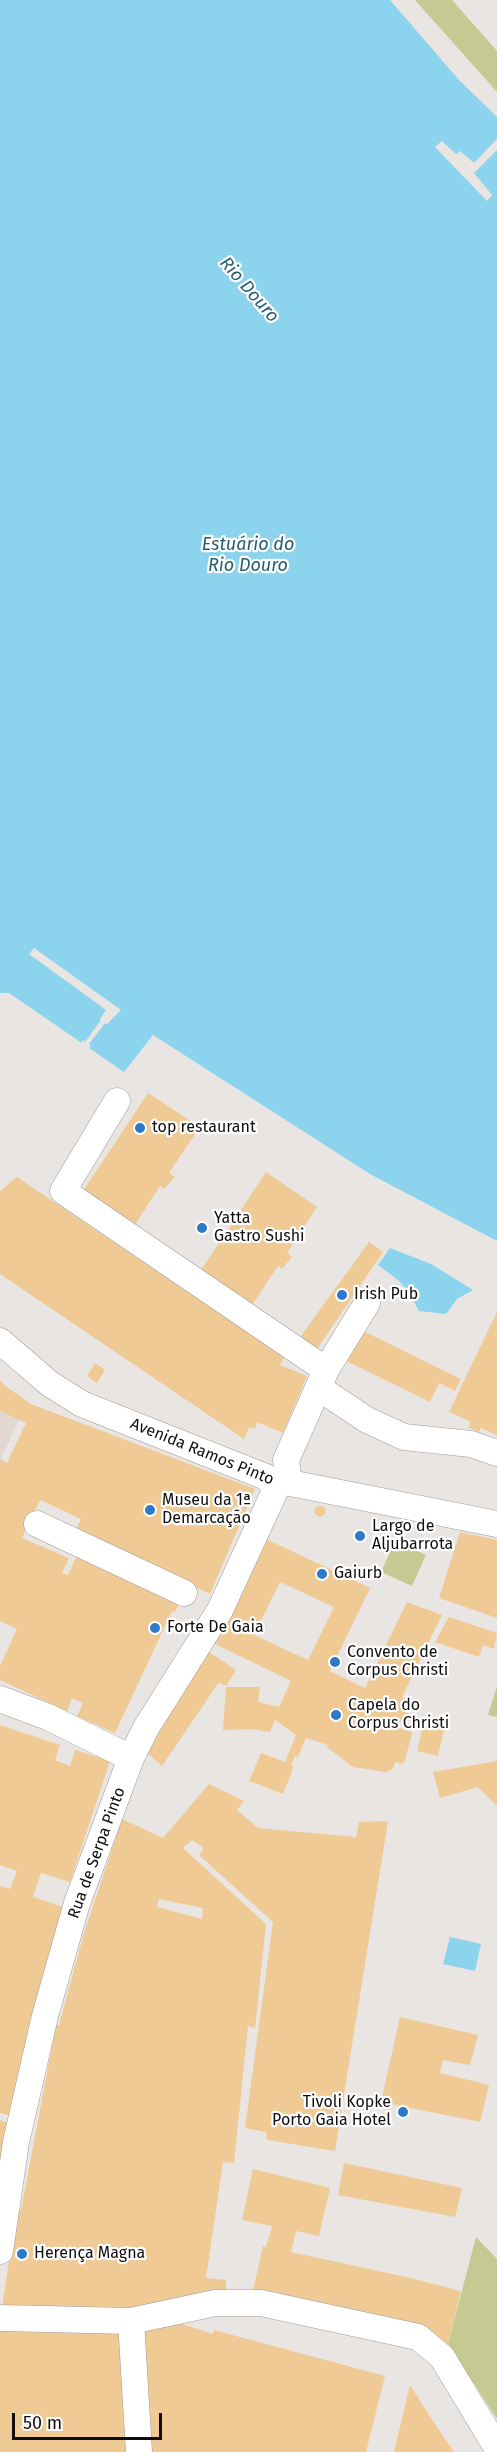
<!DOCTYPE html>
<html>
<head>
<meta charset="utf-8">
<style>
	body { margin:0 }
	#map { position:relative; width:497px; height:2452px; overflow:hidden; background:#e9e5e3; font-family:"Fira Sans",sans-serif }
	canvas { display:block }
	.scale { position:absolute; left:12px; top:2413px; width:150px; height:27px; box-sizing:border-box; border:3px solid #0f0d0d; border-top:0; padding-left:8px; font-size:18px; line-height:21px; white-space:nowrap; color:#0f0d0d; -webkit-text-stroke:4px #fff; paint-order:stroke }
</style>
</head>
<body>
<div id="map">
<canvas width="497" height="2452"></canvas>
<div class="scale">50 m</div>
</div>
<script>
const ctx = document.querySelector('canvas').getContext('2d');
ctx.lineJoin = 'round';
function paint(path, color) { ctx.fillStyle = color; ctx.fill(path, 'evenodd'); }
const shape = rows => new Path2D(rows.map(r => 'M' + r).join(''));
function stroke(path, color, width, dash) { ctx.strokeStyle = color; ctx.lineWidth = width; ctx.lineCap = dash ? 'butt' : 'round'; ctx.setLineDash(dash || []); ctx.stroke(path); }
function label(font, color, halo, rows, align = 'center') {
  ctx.font = font + ' "Fira Sans",sans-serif'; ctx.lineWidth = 4.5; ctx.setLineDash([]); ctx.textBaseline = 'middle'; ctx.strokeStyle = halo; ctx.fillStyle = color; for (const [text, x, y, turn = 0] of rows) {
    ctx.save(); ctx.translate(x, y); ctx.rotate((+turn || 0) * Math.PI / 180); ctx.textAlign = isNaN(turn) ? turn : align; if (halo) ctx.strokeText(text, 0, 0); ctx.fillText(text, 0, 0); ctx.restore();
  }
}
paint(shape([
	[0,1395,27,1402,0,1461]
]), '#e3d8d1');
paint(shape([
	[415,0,452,0,497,51,497,92],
	[395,1541,426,1555,412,1586,381,1572],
	[497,1686,497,1717,488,1715],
	[476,2237,497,2259,497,2419,448,2344]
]), '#c4ca91');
paint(shape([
	[0,0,390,0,459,80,497,117,497,1241,370,1174,153,1035,124,1072,9,993,0,993],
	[390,1248,431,1264,473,1290,457,1299,446,1314,419,1311,408,1291,398,1280,378,1265],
	[450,1937,481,1944,475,1971,443,1964]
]), '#8cd4ee');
paint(shape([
	[497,139,497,150,474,173,492,195,487,201,435,147,442,141,456,154,460,151,474,163],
	[34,948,121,1010,107,1024,105,1023,89,1044,91,1046,87,1050,80,1045,83,1040,85,1042,101,1020,100,1019,106,1010,29,954]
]), '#e9e5e3');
paint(shape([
	[148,1093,200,1127,169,1173,175,1177,164,1189,160,1186,133,1228,81,1194],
	[266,1172,317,1207,287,1253,292,1257,282,1269,278,1266,250,1308,199,1273],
	[17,1177,284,1357,280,1365,307,1376,283,1433,257,1422,255,1429,249,1427,244,1439,0,1274,0,1191],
	[369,1242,383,1252,315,1352,298,1340],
	[497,1312,497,1435,481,1428,479,1432,468,1427,471,1422,449,1412],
	[361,1330,461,1379,455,1391,439,1383,430,1402,346,1361],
	[95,1363,105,1370,97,1383,87,1376],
	[0,1380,4,1385,31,1404,255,1489,210,1594,75,1531,81,1519,40,1500,22,1538,69,1558,62,1573,68,1575,78,1553,180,1601,175,1612,172,1611,115,1733,77,1716,83,1703,72,1698,67,1711,0,1680,0,1666,17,1629,0,1621,0,1459,7,1463,26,1423,0,1411],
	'314.5 1511a5.5 5.5 0 1 1 11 0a5.5 5.5 0 1 1-11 0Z',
	[460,1532,497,1540,497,1618,439,1598],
	[266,1539,370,1588,330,1671,365,1688,407,1602,442,1615,402,1697,412,1702,408,1713,395,1727,412,1732,411,1737,405,1760,402,1764,395,1762,393,1769,386,1772,353,1767,327,1747,328,1745,306,1738,298,1757,295,1756,291,1765,294,1766,283,1794,249,1781,261,1753,285,1762,296,1735,275,1720,270,1732,251,1729,223,1730,226,1687,260,1687,258,1702,279,1707,291,1681,213,1643],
	[280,1582,334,1607,308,1660,254,1635],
	[449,1617,497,1633,494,1649,483,1645,479,1657,435,1642],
	[206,1650,236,1670,226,1686,219,1682,162,1766,147,1753,152,1739],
	[0,1725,60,1745,55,1760,70,1766,75,1750,110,1761,70,1882,41,1873,33,1897,66,1908,14,2117,0,2113,0,1886,10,1889,17,1871,0,1865],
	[423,1725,444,1730,438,1756,417,1751],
	[497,1761,497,1806,478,1787,440,1798,433,1772],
	[209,1784,244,1801,237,1810,258,1828,356,1837,359,1822,388,1821,335,2151,267,2140,266,2132,245,2128,273,1922,199,1855,204,1848,192,1840,183,1848,266,1924,255,2028,248,2026,234,2163,223,2162,206,2278,226,2280,226,2295,154,2307,33,2315,1,2314,17,2209,21,2210,56,2025,59,2025,84,1933,122,1819,163,1838],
	[159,1899,203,1908,202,1919,157,1907],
	[400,2017,478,2035,470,2065,443,2060,440,2073,489,2085,480,2122,381,2102],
	[0,2120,13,2124,0,2187],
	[344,2163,462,2188,455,2217,338,2195],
	[253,2169,330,2188,319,2236,296,2231,291,2252,406,2277,461,2291,448,2344,425,2330,252,2295,263,2246,266,2247,272,2226,242,2220],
	[163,2318,213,2334,214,2330,385,2376,366,2452,157,2452,144,2449,133,2326],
	[119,2328,127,2452,0,2452,0,2331],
	[410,2385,433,2421,454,2452,394,2452]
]), '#efca95');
const minor = shape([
	[117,1101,63,1191,326,1370,286,1460,289,1483],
	[0,1341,50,1384,82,1404,266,1477,273,1484],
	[326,1370,367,1303],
	[319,1388,367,1420,404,1437,471,1444,497,1453],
	[273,1484,285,1482,497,1524],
	[37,1524,184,1593],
	[0,1699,48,1717,131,1758],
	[0,2251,16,2142,45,2016,77,1903,131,1758,146,1728,220,1610,274,1493,273,1484],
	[0,2318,131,2321,215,2303,261,2303,418,2337,442,2357,497,2448],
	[131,2321,139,2452]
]);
stroke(minor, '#9f9b99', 27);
stroke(minor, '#fff', 26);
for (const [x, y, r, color] of [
	[140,1128,6,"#2e79c9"],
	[202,1228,6,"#2e79c9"],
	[342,1295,6,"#2e79c9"],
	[150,1510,6,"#2e79c9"],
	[360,1536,6,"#2e79c9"],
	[322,1574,6,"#2e79c9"],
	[155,1628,6,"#2e79c9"],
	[335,1662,6,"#2e79c9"],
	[336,1715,6,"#2e79c9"],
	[403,2112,6,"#2e79c9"],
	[22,2254,6,"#2e79c9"]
]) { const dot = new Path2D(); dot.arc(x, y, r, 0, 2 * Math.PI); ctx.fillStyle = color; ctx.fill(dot); stroke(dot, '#fff', 2); }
label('16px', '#0f0d0d', '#fff', [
	["top restaurant",152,1128],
	["Yatta",214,1219],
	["Gastro Sushi",214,1237],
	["Irish Pub",354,1295],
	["Museu da 1ª",162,1501],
	["Demarcação",162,1519],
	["Largo de",372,1527],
	["Aljubarrota",372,1545],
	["Gaiurb",334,1574],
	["Forte De Gaia",167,1628],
	["Convento de",347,1653],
	["Corpus Christi",347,1671],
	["Capela do",348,1706],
	["Corpus Christi",348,1724],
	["Tivoli Kopke",391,2103,"right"],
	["Porto Gaia Hotel",391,2121,"right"],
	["Herença Magna",34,2254]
], 'left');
label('16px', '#0f0d0d', '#fff', [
	["Avenida Ramos Pinto",202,1452,22],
	["Rua de Serpa Pinto",97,1853,-70]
]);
label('italic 18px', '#255e71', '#fff', [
	["Rio Douro",249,290,49],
	["Estuário do",248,545],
	["Rio Douro",248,566]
]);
</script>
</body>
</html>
